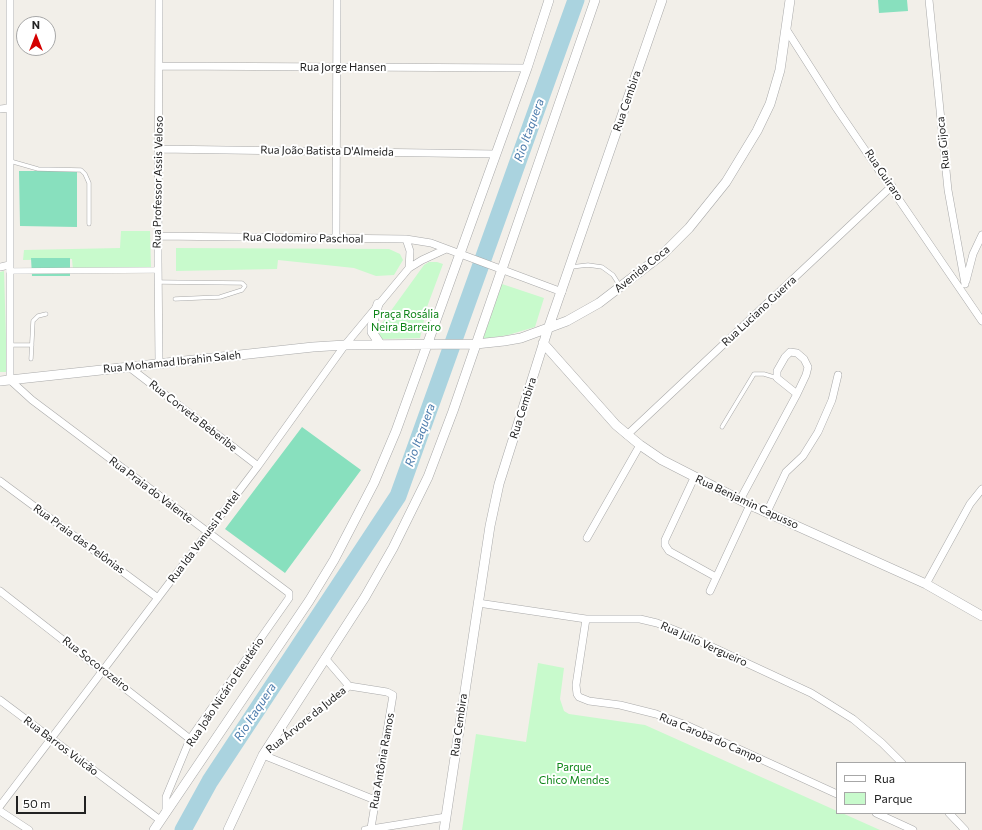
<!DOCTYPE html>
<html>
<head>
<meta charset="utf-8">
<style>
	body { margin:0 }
	#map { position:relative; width:982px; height:830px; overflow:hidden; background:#f2efe9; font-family:Commissioner,sans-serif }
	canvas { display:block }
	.legend { position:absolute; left:836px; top:762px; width:130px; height:52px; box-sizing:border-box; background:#fff; border:1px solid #a7a7a7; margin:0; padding:5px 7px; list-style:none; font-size:12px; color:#222 }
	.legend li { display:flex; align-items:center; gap:8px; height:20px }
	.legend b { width:20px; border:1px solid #a7a7a7 }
	.north { position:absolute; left:16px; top:16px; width:40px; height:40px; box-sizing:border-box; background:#fff; border:1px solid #a7a7a7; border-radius:50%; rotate:0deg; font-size:11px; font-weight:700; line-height:16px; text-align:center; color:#222 }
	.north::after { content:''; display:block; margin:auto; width:14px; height:18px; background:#d40000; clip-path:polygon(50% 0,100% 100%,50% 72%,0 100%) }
	.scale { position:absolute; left:16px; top:796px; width:70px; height:18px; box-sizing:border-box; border:2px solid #222; border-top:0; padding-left:5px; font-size:12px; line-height:14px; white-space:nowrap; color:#222; -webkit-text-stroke:3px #fff; paint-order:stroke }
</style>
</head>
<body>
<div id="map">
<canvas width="982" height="830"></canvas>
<ul class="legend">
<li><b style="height:5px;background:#fff"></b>Rua</li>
<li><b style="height:11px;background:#c8facc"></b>Parque</li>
</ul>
<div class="north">N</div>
<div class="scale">50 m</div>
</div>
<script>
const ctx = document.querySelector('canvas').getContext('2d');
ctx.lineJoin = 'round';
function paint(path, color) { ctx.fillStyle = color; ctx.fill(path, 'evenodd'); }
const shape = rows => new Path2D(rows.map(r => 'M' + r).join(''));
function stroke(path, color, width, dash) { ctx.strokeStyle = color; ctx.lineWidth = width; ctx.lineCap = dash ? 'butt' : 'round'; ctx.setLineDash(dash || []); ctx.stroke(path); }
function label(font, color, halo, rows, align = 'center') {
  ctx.font = font + ' Commissioner,sans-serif'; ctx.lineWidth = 4; ctx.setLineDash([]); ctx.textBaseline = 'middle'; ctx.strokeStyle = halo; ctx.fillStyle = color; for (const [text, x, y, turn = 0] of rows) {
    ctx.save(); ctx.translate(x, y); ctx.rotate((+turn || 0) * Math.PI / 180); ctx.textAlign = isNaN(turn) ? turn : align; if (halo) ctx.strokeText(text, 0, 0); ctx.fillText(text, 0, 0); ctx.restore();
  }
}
paint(shape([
	[121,231,150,231,151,268,73,270,72,259,23,260,24,250,120,248],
	[176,248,389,249,400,254,403,260,394,275,376,276,354,268,278,260,277,269,176,271],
	[429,262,437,262,443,264,427,307,420,338,382,339,377,330,424,265],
	[4,271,7,372,0,372,0,272],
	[502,284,544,298,535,327,508,335,483,339],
	[538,663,564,668,560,699,564,711,569,714,645,725,837,811,837,813,842,813,880,830,462,830,476,734,526,742]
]), '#c8facc');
paint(shape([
	[878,0,907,0,908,11,879,13],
	[19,171,77,171,77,227,20,226],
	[31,258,70,258,70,276,32,276],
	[302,427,361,470,285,573,225,529]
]), '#88e0be');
stroke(shape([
	[183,830,210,781,398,496,576,0]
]), '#aad3df', 17);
const service = shape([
	[10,161,38,169,81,170,85,174,89,183,89,224],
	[571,267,588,265,602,267,613,275,620,286],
	[158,282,242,283,245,286,242,290,220,297,175,299],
	[10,345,32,345],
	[31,359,33,321,38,316,46,314],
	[722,427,754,374,764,374,777,378]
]);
const pedestrian = shape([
	[9,271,158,270]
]);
const minor = shape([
	[10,0,10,380,32,400,289,593,289,598,190,739,166,797,166,813],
	[929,0,948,190,965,284],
	[786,29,837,109,982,321],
	[159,66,527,68],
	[0,109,9,108],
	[159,149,496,154],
	[158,236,406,239,431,243,562,292],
	[336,238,337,0],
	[406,239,410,251,409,268],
	[0,267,9,265],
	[966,281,973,254,982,235],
	[159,363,158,259,159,0],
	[129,367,258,466],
	[627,435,892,186],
	[694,478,665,540,665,545,669,551,716,577],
	[0,481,158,598],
	[740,500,797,394,806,375,808,367,804,359,797,353,790,352,785,357,777,371,777,378,797,394],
	[767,512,786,472,803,456,818,432,832,400,838,375],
	[587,538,640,445],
	[926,584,970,504,982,489],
	[0,591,190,739],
	[710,591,750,505],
	[478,603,586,619,640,619,657,623,682,633,811,693,853,719,882,743,902,763],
	[586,619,576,685,577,694,579,697,589,701,620,705,656,714,686,725,837,794],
	[325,658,349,686,387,692,393,695,371,828],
	[349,686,263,755,375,800],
	[0,700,160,820],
	[0,806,258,466,345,345,409,268,422,260,446,249],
	[0,811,29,830],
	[876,813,913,830],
	[949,813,965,830],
	[365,830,446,817]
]);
const tertiary = shape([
	[378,304,372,326,372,332,380,344],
	[543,343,616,425,640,445,662,460,750,505,926,584,982,616],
	[0,381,313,347,345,345,476,344,504,341,521,338,567,321,599,303,663,254,689,228,726,182,757,131,770,104,780,70,790,0],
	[154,830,309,601,334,560,374,483,396,431,527,68,549,0],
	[228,830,263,755,365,597,393,548,428,477,453,411,595,0],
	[444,830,490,526,499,484,548,329,662,0]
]);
stroke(service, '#a9a9a9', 4.5);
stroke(pedestrian, '#a9a9a9', 6);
stroke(minor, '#a9a9a9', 8);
stroke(tertiary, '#a9a9a9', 10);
stroke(service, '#fff', 3.5);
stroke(pedestrian, '#fff', 5.5);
stroke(minor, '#fff', 7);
stroke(tertiary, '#fff', 9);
label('11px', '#222', '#fff', [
	["Rua Jorge Hansen",343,67],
	["Rua Cembira",627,101,-71],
	["Rua Gijoca",943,143,-96],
	["Rua João Batista D'Almeida",327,151,1],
	["Rua Guiraro",884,175,56],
	["Rua Professor Assis Veloso",158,182,-89],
	["Rua Clodomiro Paschoal",303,238,1],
	["Avenida Coca",642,269,-39],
	["Rua Luciano Guerra",759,311,-43],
	["Rua Mohamad Ibrahin Saleh",172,362,-6],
	["Rua Cembira",523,408,-72],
	["Rua Corveta Beberibe",193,416,38],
	["Rua Praia do Valente",151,490,37],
	["Rua Benjamin Capusso",747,502,25],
	["Rua Ida Vanussi Puntel",204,537,-53],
	["Rua Praia das Pelônias",79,539,36],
	["Rua Julio Vergueiro",704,644,24],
	["Rua Socorozeiro",96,664,38],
	["Rua João Nicário Eleutério",225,692,-56],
	["Rua Árvore da Judea",306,720,-39],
	["Rua Cembira",459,725,-82],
	["Rua Caroba do Campo",711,738,23],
	["Rua Barros Vulcão",61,746,37],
	["Rua Antônia Ramos",382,761,-80]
]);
label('11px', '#0c8416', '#fff', [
	["Praça Rosália",406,314],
	["Neira Barreiro",406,327],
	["Parque",574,767],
	["Chico Mendes",574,780]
]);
label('italic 12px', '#4a7aab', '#fff', [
	["Rio Itaquera",529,130,-70],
	["Rio Itaquera",420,435,-70],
	["Rio Itaquera",255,712,-57]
]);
</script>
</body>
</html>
